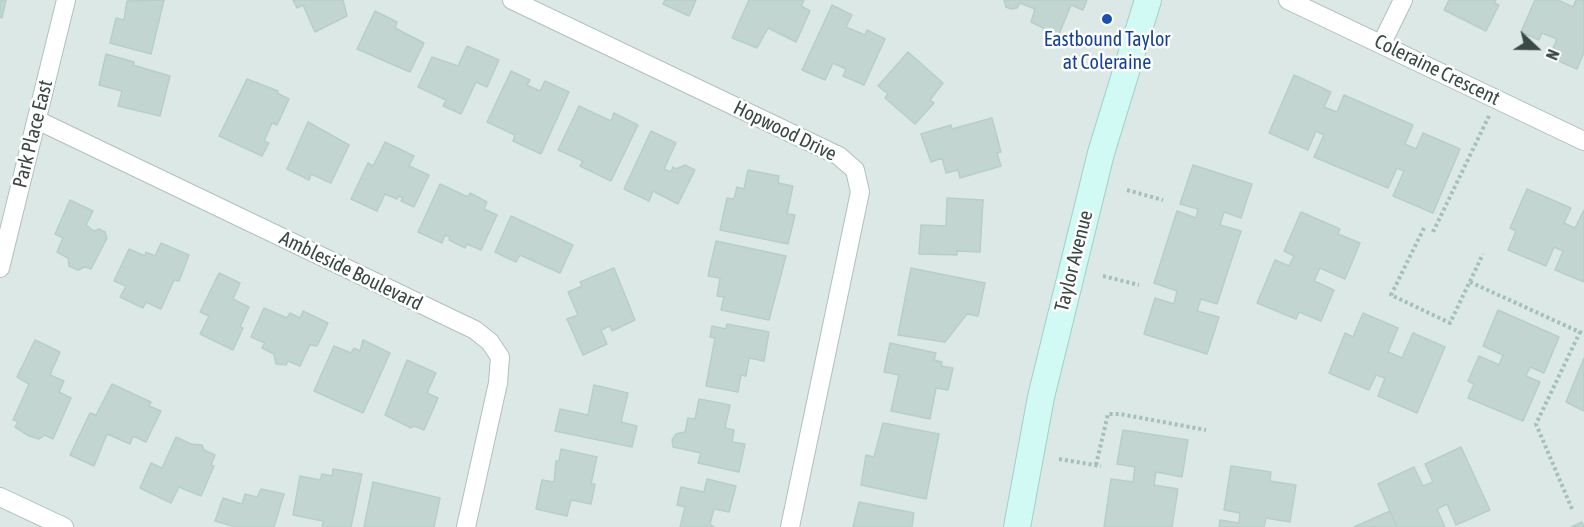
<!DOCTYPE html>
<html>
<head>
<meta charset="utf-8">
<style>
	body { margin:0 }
	#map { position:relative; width:1584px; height:527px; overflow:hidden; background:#edf5f3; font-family:"Asap Condensed",sans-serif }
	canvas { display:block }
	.north { position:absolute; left:1506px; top:18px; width:60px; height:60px; -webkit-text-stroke:4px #fff; paint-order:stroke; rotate:112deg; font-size:16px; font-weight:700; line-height:24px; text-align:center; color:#3b4945 }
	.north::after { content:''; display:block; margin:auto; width:21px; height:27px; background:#3b4945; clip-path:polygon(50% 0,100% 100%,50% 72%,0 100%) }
</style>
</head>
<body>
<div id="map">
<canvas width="1584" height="527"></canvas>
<div class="north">N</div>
</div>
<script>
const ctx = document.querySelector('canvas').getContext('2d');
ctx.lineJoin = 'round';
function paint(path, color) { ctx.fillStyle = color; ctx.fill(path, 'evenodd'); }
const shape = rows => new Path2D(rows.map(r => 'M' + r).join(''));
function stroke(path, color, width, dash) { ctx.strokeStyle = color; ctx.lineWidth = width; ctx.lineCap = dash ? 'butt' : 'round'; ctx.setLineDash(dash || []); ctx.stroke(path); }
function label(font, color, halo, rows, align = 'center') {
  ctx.font = font + ' "Asap Condensed",sans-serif'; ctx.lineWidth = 5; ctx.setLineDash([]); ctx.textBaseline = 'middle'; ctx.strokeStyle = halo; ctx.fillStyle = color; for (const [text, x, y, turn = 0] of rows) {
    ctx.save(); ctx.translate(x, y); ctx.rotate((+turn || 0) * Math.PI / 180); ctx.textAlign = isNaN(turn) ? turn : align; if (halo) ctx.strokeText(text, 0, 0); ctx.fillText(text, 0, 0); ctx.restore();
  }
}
paint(shape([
	[0,0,1584,0,1584,527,0,527]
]), '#dbe8e6');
const building = shape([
	[0,0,6,0,2,18,0,17,0,0],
	[164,0,151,54,110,43,116,18,124,20,127,1,164,0],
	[293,0,343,0,347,16,315,32,303,5,297,8,293,0],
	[665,0,696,0,689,16,663,4,665,0],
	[749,0,804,0,801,6,810,11,796,42,768,28,757,48,732,38,749,0],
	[1004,0,1087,0,1083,10,1071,5,1057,39,1051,40,1045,38,1043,28,1031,22,1035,9,1020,3,1017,8,1011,9,1006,7,1004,0],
	[1449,0,1496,0,1494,3,1499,5,1486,31,1444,10,1449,0],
	[1535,0,1558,0,1573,7,1576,0,1584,0,1584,52,1577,69,1549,57,1557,39,1542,33,1539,40,1521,32,1535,0],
	[832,5,852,15,846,27,865,35,867,30,885,39,864,85,843,76,846,69,833,63,825,80,802,70,832,5],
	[375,11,397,22,395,28,424,43,410,72,357,49,375,11],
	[467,46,499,60,487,87,476,82,461,114,443,106,446,100,418,87,432,57,458,66,467,46],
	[908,52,943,83,930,100,934,103,915,124,885,98,888,94,878,86,908,52],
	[106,54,134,62,133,65,170,76,160,116,118,106,122,91,99,85,106,54],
	[511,71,530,80,527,85,540,91,545,81,569,92,541,154,513,141,515,135,487,122,511,71],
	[1294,75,1331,92,1324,107,1337,112,1344,95,1413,125,1405,144,1416,149,1423,133,1460,149,1433,213,1393,196,1404,171,1397,168,1388,188,1314,157,1324,135,1316,131,1308,150,1269,133,1294,75],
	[247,79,278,91,277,93,289,99,277,125,272,123,264,141,269,143,262,156,219,136,247,79],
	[579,106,611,121,614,113,638,125,611,181,580,166,583,161,558,150,579,106],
	[992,118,1001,152,997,153,1001,166,960,178,958,170,946,173,942,158,931,162,921,134,951,125,952,129,992,118],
	[308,122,349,145,331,183,311,174,309,180,287,169,308,122],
	[651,131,676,143,664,169,671,172,673,167,676,169,685,165,695,170,678,204,653,191,649,201,624,189,651,131],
	[385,142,414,156,409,166,429,175,414,207,401,201,403,198,399,196,397,199,385,194,377,211,351,199,368,163,373,166,385,142],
	[1193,165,1252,184,1241,218,1224,212,1220,225,1241,231,1217,304,1201,299,1197,311,1219,317,1207,354,1144,334,1155,298,1174,304,1177,291,1154,283,1177,211,1196,218,1198,209,1180,204,1193,165],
	[748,170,779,176,778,183,793,186,787,214,795,215,788,244,720,230,727,198,734,199,737,187,744,189,748,170],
	[440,184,468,197,470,193,487,202,484,209,497,215,481,250,467,244,465,248,449,240,450,237,445,235,442,243,418,232,440,184],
	[1527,189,1571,208,1564,223,1575,228,1584,210,1584,282,1555,270,1563,251,1554,247,1546,266,1508,250,1516,231,1510,228,1527,189],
	[947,198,983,200,980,252,957,251,957,255,919,254,921,225,946,226,947,198],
	[70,200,93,211,86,225,94,231,99,229,105,232,107,238,91,269,85,267,78,270,69,266,68,258,57,252,63,238,55,234,70,200],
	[1301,212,1340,229,1338,234,1360,243,1345,279,1320,268,1314,281,1334,290,1321,321,1299,312,1296,319,1257,303,1275,260,1289,266,1294,256,1284,251,1301,212],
	[511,216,573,245,560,273,520,255,516,262,495,252,511,216],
	[716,241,786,256,769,320,721,310,724,297,717,296,720,278,708,276,716,241],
	[161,243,189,255,179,281,174,280,161,309,146,302,143,308,120,297,126,286,114,281,129,249,145,256,146,252,155,256,161,243],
	[614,268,635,320,612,331,610,326,601,330,607,344,583,355,567,319,578,315,568,292,582,286,580,282,614,268],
	[911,268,985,283,978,316,967,314,945,342,898,335,911,268],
	[219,273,240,283,233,299,249,307,240,327,243,328,233,350,200,334,209,316,200,312,219,273],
	[264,308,287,318,290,313,300,318,303,311,328,323,317,346,310,345,300,366,288,361,286,365,276,364,274,354,262,348,265,343,251,337,264,308],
	[1498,310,1559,337,1544,373,1530,367,1526,376,1540,382,1523,421,1468,398,1474,384,1468,381,1479,356,1499,365,1503,355,1483,346,1498,310],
	[1363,313,1398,328,1388,352,1402,358,1413,333,1445,347,1417,413,1378,396,1385,378,1376,375,1369,390,1329,373,1345,333,1353,337,1363,313],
	[727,324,769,332,764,361,749,358,746,376,741,375,738,392,706,386,715,338,710,337,712,326,726,329,727,324],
	[35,340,60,352,50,375,64,381,59,392,71,398,53,439,45,435,39,439,29,436,15,427,18,421,13,420,29,384,17,377,35,340],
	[363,340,390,353,363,413,314,391,334,346,351,353,354,348,360,351,363,340],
	[890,343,936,353,934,360,942,362,941,366,953,368,948,390,936,388,930,419,891,411,899,375,884,372,890,343],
	[1584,358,1584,411,1566,402,1584,358],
	[407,360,436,373,427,393,438,398,424,430,414,426,411,428,385,415,407,360],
	[112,384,151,402,149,406,161,411,146,442,133,436,130,444,107,434,94,466,70,455,90,413,96,415,112,384],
	[594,385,628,393,621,422,637,426,632,447,555,431,560,409,588,415,594,385],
	[699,399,730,405,725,428,734,430,732,442,745,444,739,472,698,463,701,453,673,447,672,440,676,434,685,432,688,418,695,419,699,399],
	[883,423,939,434,926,499,861,485,866,455,874,457,883,423],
	[1123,430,1188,440,1182,477,1156,472,1154,485,1178,489,1172,527,1104,527,1111,479,1133,482,1135,467,1117,464,1123,430],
	[176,437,191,444,202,445,204,450,215,455,211,465,214,466,201,496,179,487,171,503,140,488,151,463,162,468,176,437],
	[1461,447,1490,510,1456,525,1447,504,1437,509,1445,527,1397,527,1378,484,1414,467,1423,486,1433,482,1425,464,1461,447],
	[561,449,597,457,591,484,595,484,591,504,571,500,567,516,536,509,542,480,554,482,556,461,559,461,561,449],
	[1231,466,1271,472,1270,481,1296,485,1290,522,1266,518,1264,527,1219,527,1220,520,1239,523,1240,513,1224,510,1231,466],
	[333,469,362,474,351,527,322,527,323,521,293,515,300,476,320,480,322,474,332,476,333,469],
	[707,479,736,486,729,512,714,509,710,524,714,527,680,527,685,507,677,505,681,487,704,492,707,479],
	[373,482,440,498,434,527,364,527,373,482],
	[261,489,284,494,274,527,236,527,215,521,223,498,242,504,245,494,257,497,261,489],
	[859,502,914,513,912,527,853,527,859,502],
	[1390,511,1397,527,1354,527,1390,511],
	[1582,522,1584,527,1571,527,1582,522]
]);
paint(building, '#c3d5d0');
stroke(building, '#b7cfc9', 1.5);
const street = shape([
	[512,0,839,156,855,170,860,192,790,527],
	[1288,0,1584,141],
	[1382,43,1403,0],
	[37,120,475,330,490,342,500,357,498,383,466,527],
	[0,268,66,0],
	[0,497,64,527]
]);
const secondary = shape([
	[1017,527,1041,397,1101,153,1148,0]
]);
stroke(street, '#b0c0bc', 20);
stroke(secondary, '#a1cfc9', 28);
stroke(shape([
	[1127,190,1163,200],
	[1424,228,1391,295,1450,323,1483,254],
	[1433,232,1489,116],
	[1103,276,1139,285],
	[1470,282,1584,334],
	[1059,459,1101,466],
	[1096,465,1108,414,1120,414,1206,430],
	[1572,509,1536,424,1580,332]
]), '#a3c0b9', 4, [3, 3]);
stroke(street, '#fff', 18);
stroke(secondary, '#d2faf5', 26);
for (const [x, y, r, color] of [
	[1107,19,6,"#1a4fb4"]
]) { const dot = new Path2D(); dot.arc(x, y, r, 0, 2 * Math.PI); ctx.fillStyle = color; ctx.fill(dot); stroke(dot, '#fff', 2); }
label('20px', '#164399', '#fff', [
	["Eastbound Taylor",1107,40],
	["at Coleraine",1107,63]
]);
label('20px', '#3b4945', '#fff', [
	["Coleraine Crescent",1437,70,26],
	["Hopwood Drive",785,131,26],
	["Park Place East",33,134,-76],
	["Taylor Avenue",1074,261,-76],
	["Ambleside Boulevard",351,271,26]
]);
</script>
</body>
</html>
